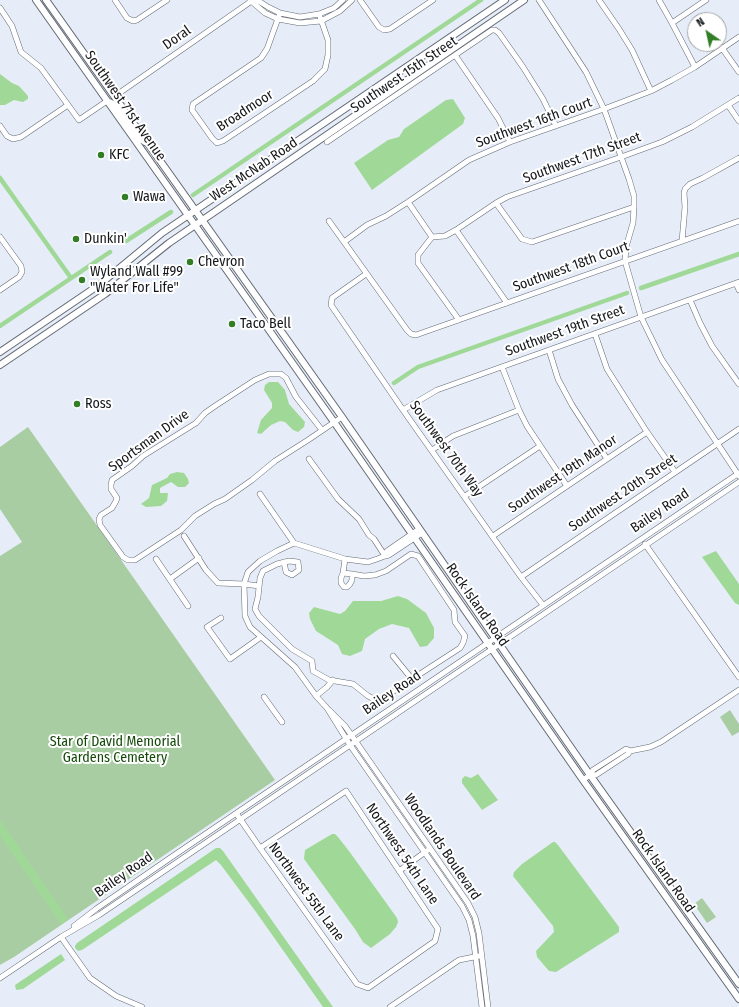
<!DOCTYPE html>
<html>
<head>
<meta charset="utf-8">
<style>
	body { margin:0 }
	#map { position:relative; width:739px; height:1007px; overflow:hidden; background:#e6edf8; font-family:"Fira Sans Condensed",sans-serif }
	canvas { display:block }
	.north { position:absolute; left:687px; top:12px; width:40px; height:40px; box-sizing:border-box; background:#fff; border:1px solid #a1a2a3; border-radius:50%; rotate:326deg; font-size:11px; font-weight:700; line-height:16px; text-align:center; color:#14161a }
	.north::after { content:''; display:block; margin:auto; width:14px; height:18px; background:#327d25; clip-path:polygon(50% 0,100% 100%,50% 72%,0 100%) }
</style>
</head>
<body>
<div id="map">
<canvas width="739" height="1007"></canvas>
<div class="north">N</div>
</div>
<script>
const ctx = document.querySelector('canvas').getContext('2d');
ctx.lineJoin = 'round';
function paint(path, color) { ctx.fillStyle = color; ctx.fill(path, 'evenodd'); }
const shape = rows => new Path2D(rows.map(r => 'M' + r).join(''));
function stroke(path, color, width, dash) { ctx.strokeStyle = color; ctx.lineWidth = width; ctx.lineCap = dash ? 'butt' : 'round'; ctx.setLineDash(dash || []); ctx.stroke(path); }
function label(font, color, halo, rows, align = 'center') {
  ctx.font = font + ' "Fira Sans Condensed",sans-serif'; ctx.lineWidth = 4; ctx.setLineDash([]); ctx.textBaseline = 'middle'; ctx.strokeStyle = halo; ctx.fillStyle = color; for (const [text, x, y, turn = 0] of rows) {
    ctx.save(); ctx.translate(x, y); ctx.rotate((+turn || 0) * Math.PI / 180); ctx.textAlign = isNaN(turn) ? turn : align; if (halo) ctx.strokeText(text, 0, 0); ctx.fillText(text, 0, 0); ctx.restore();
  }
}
paint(shape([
	[28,427,275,780,14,957,0,965,0,556,22,542,0,509,0,447],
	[730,710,739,724,739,732,732,736,720,717],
	[702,898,716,917,707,923,694,904]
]), '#a9cda3');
paint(shape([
	[0,74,12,83,19,86,28,96,28,99,23,102,14,100,5,105,0,105],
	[453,99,465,118,463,124,372,190,354,163,388,140,399,137,404,129,446,100],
	[269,382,278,382,285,390,289,404,305,422,304,427,298,432,293,430,285,422,280,421,271,425,261,434,257,433,261,420,272,408,272,403,264,390,265,385],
	[177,472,184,473,188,479,189,483,185,487,178,487,171,482,160,488,160,493,168,493,167,501,161,506,146,507,141,504,149,498,152,485,167,478,170,474],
	[716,551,739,584,739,605,735,603,702,557],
	[398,596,407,599,426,613,434,628,434,638,427,646,420,647,409,628,392,624,379,629,365,639,362,651,350,656,342,654,338,645,316,631,310,619,309,613,314,607,340,614,345,611,353,601,381,601],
	[478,774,498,800,482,810,462,783,462,779,465,776,471,778],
	[0,820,68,919,61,924,0,836],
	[332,834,335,834,338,837,349,851,397,918,398,922,396,927,390,934,371,948,363,942,355,929,304,859,305,850],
	[553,842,555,842,558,845,619,927,619,932,556,972,549,971,537,957,536,951,554,932,553,926,513,876,514,872,522,864],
	[216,848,220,848,223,851,333,1007,323,1007,256,912,221,865,216,860,82,950,78,951,75,948,75,946,77,943],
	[61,954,65,960,23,989,16,990,15,985]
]), '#a0d997');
stroke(shape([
	[0,178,71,278],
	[193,195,481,0],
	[126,241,171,212],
	[641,288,739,254],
	[0,326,110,252],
	[394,383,418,367,627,293]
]), '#a0d997', 4.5);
const minor = shape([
	[115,0,127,18,133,21,137,20,167,0],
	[250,0,265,13,278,19,300,23,321,21,340,11,352,0],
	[257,0,268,7,280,13,300,17,319,14,334,8,343,0],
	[360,0,379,27,384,30,390,29,433,0],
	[539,0,586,72,604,109,629,179,634,196,634,207,633,223,626,247,625,261,641,317,662,360,739,476],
	[599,0,619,29,632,50,651,91],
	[659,0,672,23,695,67],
	[0,8,12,26,21,52,41,68,79,120,107,101],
	[280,13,267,49,261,58,193,104,192,110,212,138,217,143,223,141,313,81,325,69,328,55,328,40,319,14],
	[672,23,706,0],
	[722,48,739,72],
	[455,55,498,118,510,142],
	[115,96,253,0],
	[728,105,739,121],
	[0,126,7,136,13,139,21,137,68,105],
	[327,142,492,30,495,30,499,33,523,67,543,99,556,126],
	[408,202,432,237],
	[496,203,522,239,532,242,634,207],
	[329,221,407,330,411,334,416,335,739,221],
	[456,230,507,303],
	[0,237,21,266,22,272,19,277,0,290],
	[432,237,445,236,456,230,496,203,507,197,621,157,662,142,692,127,739,98],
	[432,237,418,255,418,263,459,320],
	[682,241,685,207,684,193,685,189,690,184,703,178,739,158],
	[344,242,367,225,386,216,408,202,469,160,510,142,604,109,651,91,672,80,695,67,739,37],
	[366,274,332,298,331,305,403,410,521,577,543,605],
	[736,283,739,290],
	[690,300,700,323,712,346,739,384],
	[595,334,607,369,647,432,675,472],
	[549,350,558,379,572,405,607,459],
	[502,367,519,410,527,426,567,486],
	[403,410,437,390,739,282],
	[322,430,296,397,286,378,281,374,269,374,255,380,215,406,205,413,196,423,143,456,132,466,112,480,111,485,111,489,117,498,116,501,112,508,101,515,99,519,100,525,123,557,128,560,135,560,181,530,195,516,214,504,225,499,252,480,275,461,308,440,342,417],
	[432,450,453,436,519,410],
	[309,459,338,499,359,519,369,535,374,539,385,556],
	[260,494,294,543],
	[465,496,540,446],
	[422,533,389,555,385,556,377,559,368,562,345,559,294,543,277,551,260,561,248,572,244,584,245,616,250,627,295,667,316,696,327,708,350,745,462,906,469,920,473,936,482,1007],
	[184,536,206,570,218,583,244,584,259,586],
	[493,536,647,432],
	[645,544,739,677],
	[385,556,387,551,419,529],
	[156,559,188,606],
	[284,562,286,572,292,575,299,570,298,562,289,561,277,564,263,571,260,578,258,597,255,609,259,616,292,649,312,661,313,671,329,680,353,684,368,696,376,700,383,698,460,648,463,643,465,636,455,622,454,610,418,556,411,554,386,571,375,575,364,576,352,574,343,573,341,578,341,583,344,587,347,587,350,584,352,580,352,574],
	[343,573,345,559],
	[521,577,739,429],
	[170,579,199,558],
	[221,618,207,627,230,659,261,637],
	[393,656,412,679],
	[316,696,327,687,333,680],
	[264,697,282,722],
	[329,710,345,726,468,903,475,917,479,933,488,1007],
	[590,775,596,775,628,754,630,751],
	[583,780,590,775,593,770,626,749,630,751,650,747,661,742,739,690],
	[238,816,260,848,357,984,368,988,435,941,438,929,346,791,260,848],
	[399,871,428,850],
	[74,926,96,909,173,856,739,473],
	[61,937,90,978,116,996,142,1007],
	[0,978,61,937,99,915,739,482],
	[390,1007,459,960,479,956]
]);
const major = shape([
	[36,0,334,422,583,780,739,999],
	[46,0,342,417,590,775,739,984],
	[109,102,115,105,138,137,145,142],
	[0,352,99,285,162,233,505,0],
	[0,365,105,294,169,243,524,0]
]);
stroke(minor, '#646a74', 6);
stroke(major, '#646a74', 8);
stroke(minor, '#fff', 5);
stroke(major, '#fff', 6);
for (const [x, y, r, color] of [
	[101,155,4,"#327d25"],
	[125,197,4,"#327d25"],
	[76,239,4,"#327d25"],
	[190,262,4,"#327d25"],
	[82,280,4,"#327d25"],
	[232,324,4,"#327d25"],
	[77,404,4,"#327d25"]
]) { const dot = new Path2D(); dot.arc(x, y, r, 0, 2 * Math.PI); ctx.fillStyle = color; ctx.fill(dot); stroke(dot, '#fff', 1.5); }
label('14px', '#14161a', '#fff', [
	["Doral",177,38,-35],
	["Southwest 15th Street",404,75,-34],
	["Southwest 71st Avenue",125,106,55],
	["Broadmoor",245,111,-33],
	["Southwest 16th Court",534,123,-20],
	["Southwest 17th Street",582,158,-20],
	["West McNab Road",254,170,-34],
	["Southwest 18th Court",571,267,-20],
	["Southwest 19th Street",565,331,-20],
	["Sportsman Drive",149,441,-36],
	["Southwest 70th Way",446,449,54],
	["Southwest 19th Manor",563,474,-34],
	["Southwest 20th Street",623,493,-34],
	["Bailey Road",660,511,-34],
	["Rock Island Road",477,605,55],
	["Bailey Road",392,693,-34],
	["Woodlands Boulevard",442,847,56],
	["Northwest 54th Lane",402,854,56],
	["Rock Island Road",663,871,55],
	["Bailey Road",124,875,-35],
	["Northwest 55th Lane",306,892,54]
]);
label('14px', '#14161a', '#fff', [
	["KFC",109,155],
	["Wawa",133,197],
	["Dunkin'",84,239],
	["Chevron",198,262],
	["Wyland Wall #99",90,272],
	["\"Water For Life\"",90,288],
	["Taco Bell",240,324],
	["Ross",85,404]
], 'left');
label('14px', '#144a09', '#fff', [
	["Star of David Memorial",115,742],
	["Gardens Cemetery",115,758]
]);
</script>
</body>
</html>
